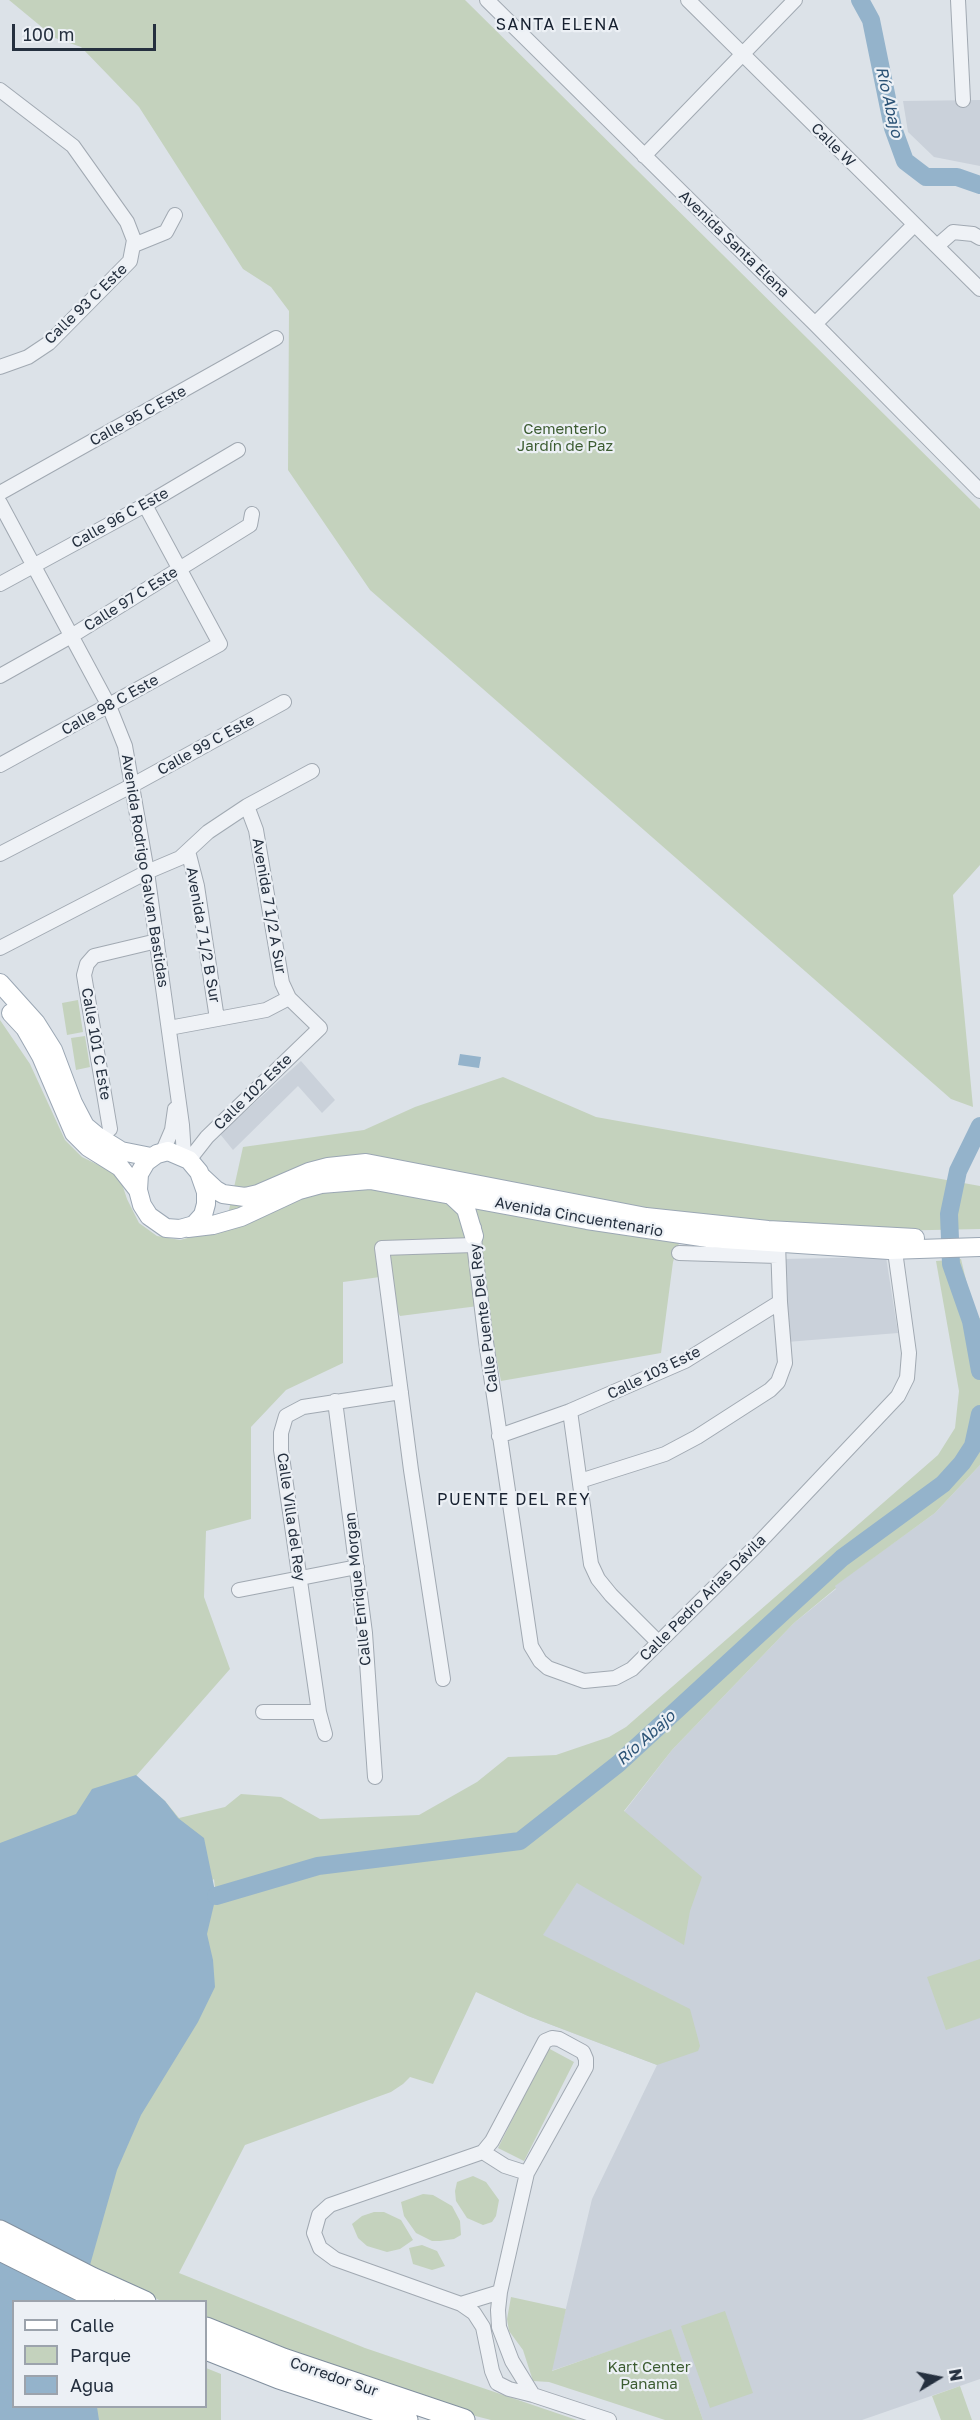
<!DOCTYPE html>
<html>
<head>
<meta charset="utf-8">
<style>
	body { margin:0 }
	#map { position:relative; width:980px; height:2420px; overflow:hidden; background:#dce2e8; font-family:"Golos Text",sans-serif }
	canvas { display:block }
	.legend { position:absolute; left:12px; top:2300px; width:195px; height:108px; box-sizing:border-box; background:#ecf0f5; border:2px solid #9ca3ac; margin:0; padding:8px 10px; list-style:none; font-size:18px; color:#25303f }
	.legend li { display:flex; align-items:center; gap:12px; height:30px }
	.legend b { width:30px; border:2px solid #9ca3ac }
	.north { position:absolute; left:908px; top:2348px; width:60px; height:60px; -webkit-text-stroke:4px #ecf0f5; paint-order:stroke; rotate:80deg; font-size:16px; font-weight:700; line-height:24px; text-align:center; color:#25303f }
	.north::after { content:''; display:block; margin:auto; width:21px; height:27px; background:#25303f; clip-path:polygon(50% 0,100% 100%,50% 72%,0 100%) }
	.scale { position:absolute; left:12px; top:24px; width:144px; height:27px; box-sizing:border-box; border:3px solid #25303f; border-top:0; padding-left:8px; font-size:18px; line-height:21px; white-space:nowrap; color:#25303f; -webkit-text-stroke:4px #ecf0f5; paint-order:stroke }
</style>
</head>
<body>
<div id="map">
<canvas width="980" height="2420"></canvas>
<ul class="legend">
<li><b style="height:8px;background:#fff"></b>Calle</li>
<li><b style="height:16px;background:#c4d2bd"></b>Parque</li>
<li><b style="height:16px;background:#94b3cb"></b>Agua</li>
</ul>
<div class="north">N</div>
<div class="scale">100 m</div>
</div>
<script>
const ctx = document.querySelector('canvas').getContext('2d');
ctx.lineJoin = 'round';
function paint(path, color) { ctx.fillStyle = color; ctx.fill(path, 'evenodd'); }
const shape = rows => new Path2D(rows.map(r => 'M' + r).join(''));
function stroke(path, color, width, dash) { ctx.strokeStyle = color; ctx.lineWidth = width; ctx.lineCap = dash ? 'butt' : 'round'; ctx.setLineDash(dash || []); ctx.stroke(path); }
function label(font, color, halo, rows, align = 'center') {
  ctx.font = font + ' "Golos Text",sans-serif'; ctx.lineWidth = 4.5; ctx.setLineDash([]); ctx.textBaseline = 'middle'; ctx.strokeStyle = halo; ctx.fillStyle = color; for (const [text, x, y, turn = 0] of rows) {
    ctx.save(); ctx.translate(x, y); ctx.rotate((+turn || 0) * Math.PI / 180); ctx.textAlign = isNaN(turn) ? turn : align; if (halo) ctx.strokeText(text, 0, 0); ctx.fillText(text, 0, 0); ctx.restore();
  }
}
paint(shape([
	[980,100,980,166,934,157,908,132,903,101],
	[301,1061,335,1100,322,1113,298,1086,233,1150,220,1134],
	[886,1257,898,1333,787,1342,781,1259],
	[980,1465,980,2379,862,2420,703,2420,671,2330,551,2371,592,2199,657,2065,528,2016,498,2002,624,1812,672,1750,794,1623,836,1589,834,1586,935,1513]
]), '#cad1da');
paint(shape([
	[9,0,465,0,980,509,980,865,953,895,973,1107,951,1099,370,590,288,470,289,311,271,287,243,269,139,107,81,47,55,38],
	[78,1000,83,1032,67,1035,62,1003],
	[0,1020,30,1064,65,1140,82,1157,119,1175,127,1199,139,1223,157,1236,180,1240,225,1228,243,1147,364,1130,415,1107,503,1077,596,1117,980,1186,980,1229,884,1231,687,1218,673,1262,661,1353,501,1381,486,1305,400,1316,380,1277,343,1282,343,1363,286,1390,251,1427,251,1519,206,1531,204,1597,230,1669,136,1776,165,1801,179,1818,225,1807,241,1794,281,1797,320,1819,419,1815,477,1782,508,1757,556,1755,609,1737,626,1727,938,1455,955,1428,959,1391,936,1261,961,1259,975,1318,980,1318,980,1465,935,1513,835,1586,836,1588,794,1623,672,1750,624,1811,702,1877,690,1911,684,1945,577,1883,543,1935,690,2009,700,2046,698,2051,657,2065,528,2016,476,1992,433,2084,410,2077,403,2084,391,2092,245,2145,179,2273,365,2348,577,2420,491,2420,460,2412,206,2320,206,2302,161,2301,91,2266,14,2302,14,2406,206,2406,206,2368,221,2374,221,2420,0,2420,0,2057,216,1896,214,1879,0,2029],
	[85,1036,90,1067,76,1070,71,1038],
	[980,1959,980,2018,946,2030,927,1977],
	[548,2048,574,2062,524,2161,498,2148],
	[473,2176,486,2182,499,2200,496,2216,492,2222,483,2225,467,2218,456,2201,455,2191,457,2182],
	[423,2194,433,2195,452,2206,460,2221,461,2235,454,2239,440,2241,432,2241,416,2233,404,2216,401,2202],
	[374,2212,384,2212,401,2220,413,2240,400,2249,387,2252,367,2246,358,2238,352,2224,362,2216],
	[422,2245,437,2251,445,2266,432,2270,413,2264,409,2248],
	[511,2297,566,2309,552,2371,671,2329,703,2420,665,2420,549,2382,533,2381,523,2350,509,2331,507,2319],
	[725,2311,753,2393,710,2408,681,2326],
	[960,2386,972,2420,941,2420,932,2396]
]), '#c4d2bd');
paint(shape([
	[460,1054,481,1057,479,1068,458,1065],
	[136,1775,165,1801,178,1818,204,1838,216,1896,207,1934,213,1960,215,1987,198,2022,141,2115,117,2170,90,2265,91,2301,14,2302,14,2406,97,2407,99,2420,0,2420,0,1843,76,1814,92,1789]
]), '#94b3cb');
stroke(shape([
	[860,0,871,20,893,128,905,161,926,177,957,177,980,185],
	[980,1126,958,1171,949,1214,951,1264,971,1321,980,1371],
	[216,1896,318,1866,520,1841,618,1764,842,1558,943,1484,962,1463,973,1446,980,1414]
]), '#94b3cb', 18);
const minor = shape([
	[487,0,815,324,980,491],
	[688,0,980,289],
	[958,0,963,100],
	[0,90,73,146,127,222,134,240,130,261,49,343,28,357,0,367],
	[644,156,795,0],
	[134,245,166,232,175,215],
	[937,246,953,232,973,234,980,238],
	[815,324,914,225],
	[0,493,276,338],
	[0,503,109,706,125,746,147,872,182,1125,184,1156],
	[0,584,145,505,238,450],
	[0,676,73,635,250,525,252,514],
	[0,765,220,644,145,505],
	[188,851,197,886,217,1019],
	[0,854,131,786,284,702],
	[0,948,147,872,180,858,208,832,247,806,312,771],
	[169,1028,266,1010,289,998],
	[110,1129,84,975,87,964,94,956,157,941],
	[163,1151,172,1130,175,1109],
	[189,1160,207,1137,320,1028,289,998,282,983,256,830,247,806],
	[474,1228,475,1252,486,1342,531,1646,540,1661,548,1668,584,1681,615,1678,632,1669,756,1546,898,1396,907,1378,909,1353,895,1251],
	[679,1253,778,1256],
	[335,1401,365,1633,375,1777],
	[570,1411,591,1564,598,1579,611,1595,658,1642],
	[499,1436,570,1411,685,1361,780,1302,778,1243],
	[580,1481,665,1454,697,1437,770,1390,778,1382,785,1363,780,1302],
	[239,1590,357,1567],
	[443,1679,411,1470,382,1248,474,1245],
	[263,1712,319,1712],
	[325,1734,319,1712,281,1450,281,1433,286,1416,303,1407,401,1392],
	[483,2152,505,2166,527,2173],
	[461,2304,500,2292],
	[533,2395,512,2361,499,2327,498,2310,500,2292,527,2173,586,2067,586,2059,583,2052,559,2039,552,2038,545,2041,492,2141,483,2152,330,2205,319,2215,314,2233,320,2248,335,2259,461,2304,474,2313,483,2327,492,2371,497,2383,509,2389,533,2395,609,2420]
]);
const major = shape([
	[0,983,36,1023,53,1050,73,1103,85,1126,97,1136,121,1151,151,1157],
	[11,1013,25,1028,41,1056,74,1133,88,1147,120,1167,138,1190],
	[168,1151,189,1160,199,1172,206,1192,206,1204,203,1215,194,1225,180,1229,166,1228,149,1216,142,1205,138,1190,139,1174,146,1162,157,1154,168,1151],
	[202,1177,216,1190,223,1194,245,1197,258,1194,309,1172,328,1167,366,1163,646,1217,768,1230,915,1238],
	[451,1195,466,1209,474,1236],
	[188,1228,213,1225,241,1217,299,1190,321,1184,370,1180,587,1220,708,1238,889,1250,980,1247]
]);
const highway = shape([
	[0,2231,92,2278,145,2302],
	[0,2250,104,2302],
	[206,2328,283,2359,464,2420],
	[206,2349,279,2378,407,2420]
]);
stroke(minor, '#a1a9b2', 16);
stroke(major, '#9ba7b4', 20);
stroke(highway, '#82909f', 23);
stroke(minor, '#eff2f6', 14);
stroke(major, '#fff', 18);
stroke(highway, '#fff', 21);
label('15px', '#25303f', '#ecf0f5', [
	["Calle W",833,145,45],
	["Avenida Santa Elena",734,244,44],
	["Calle 93 C Este",86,304,-44],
	["Calle 95 C Este",138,416,-29],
	["Calle 96 C Este",120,518,-29],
	["Calle 97 C Este",131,599,-32],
	["Calle 98 C Este",110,705,-29],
	["Calle 99 C Este",206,745,-29],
	["Avenida Rodrigo Galvan Bastidas",145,871,81],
	["Avenida 7 1/2 A Sur",269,906,80],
	["Avenida 7 1/2 B Sur",203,935,80],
	["Calle 101 C Este",96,1044,80],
	["Calle 102 Este",253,1092,-44],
	["Avenida Cincuentenario",579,1217,10],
	["Calle Puente Del Rey",484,1318,-97],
	["Calle 103 Este",654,1373,-26],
	["Calle Villa del Rey",291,1517,82],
	["Calle Enrique Morgan",358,1589,-96],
	["Calle Pedro Arias Dávila",703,1598,-45],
	["Corredor Sur",334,2377,19]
]);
label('15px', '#3c5c31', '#ecf0f5', [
	["Cementerio",565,429],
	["Jardín de Paz",565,446],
	["Kart Center",649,2367],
	["Panama",649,2384]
]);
ctx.letterSpacing = '1.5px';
label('16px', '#172130', '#ecf0f5', [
	["SANTA ELENA",558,25],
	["PUENTE DEL REY",514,1500]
]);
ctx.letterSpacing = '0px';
label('italic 16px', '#2c5376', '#ecf0f5', [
	["Río Abajo",889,102,77],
	["Río Abajo",646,1738,-42]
]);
</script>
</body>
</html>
